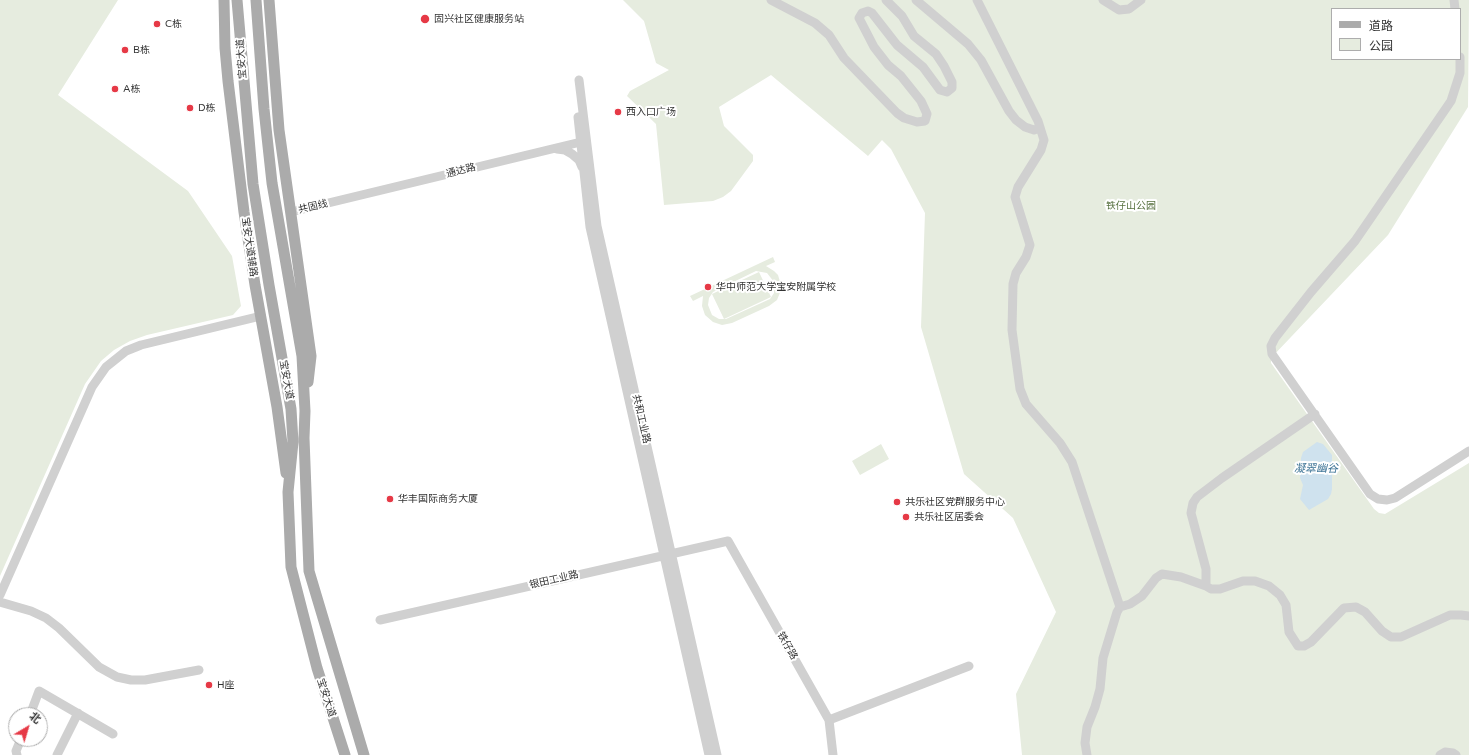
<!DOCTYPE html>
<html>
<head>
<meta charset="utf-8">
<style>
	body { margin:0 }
	#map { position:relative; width:1469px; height:755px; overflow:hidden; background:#fff; font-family:"Varela Round","Noto Sans SC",sans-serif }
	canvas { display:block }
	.legend { position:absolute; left:1331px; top:8px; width:130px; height:52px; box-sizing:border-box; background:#fff; border:1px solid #adadad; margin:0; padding:5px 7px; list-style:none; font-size:12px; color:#333 }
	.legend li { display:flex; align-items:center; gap:8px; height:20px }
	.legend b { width:20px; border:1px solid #adadad }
	.north { position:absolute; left:8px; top:707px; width:40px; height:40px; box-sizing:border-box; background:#fff; border:1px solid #adadad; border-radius:50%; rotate:38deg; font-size:11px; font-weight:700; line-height:16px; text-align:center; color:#333 }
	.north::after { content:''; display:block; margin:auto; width:14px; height:18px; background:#e63946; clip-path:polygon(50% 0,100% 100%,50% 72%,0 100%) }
</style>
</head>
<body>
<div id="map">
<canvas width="1469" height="755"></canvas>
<ul class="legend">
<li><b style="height:5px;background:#ababab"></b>道路</li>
<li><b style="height:11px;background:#e6ecdf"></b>公园</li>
</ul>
<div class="north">北</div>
</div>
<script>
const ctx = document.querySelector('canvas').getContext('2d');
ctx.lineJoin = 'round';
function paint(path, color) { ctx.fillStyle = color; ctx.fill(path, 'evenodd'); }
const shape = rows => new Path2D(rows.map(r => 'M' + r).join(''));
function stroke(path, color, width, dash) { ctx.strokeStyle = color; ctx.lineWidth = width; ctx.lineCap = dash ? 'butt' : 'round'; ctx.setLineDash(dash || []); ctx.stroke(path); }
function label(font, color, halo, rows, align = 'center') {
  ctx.font = font + ' "Varela Round","Noto Sans SC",sans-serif'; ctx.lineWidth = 4; ctx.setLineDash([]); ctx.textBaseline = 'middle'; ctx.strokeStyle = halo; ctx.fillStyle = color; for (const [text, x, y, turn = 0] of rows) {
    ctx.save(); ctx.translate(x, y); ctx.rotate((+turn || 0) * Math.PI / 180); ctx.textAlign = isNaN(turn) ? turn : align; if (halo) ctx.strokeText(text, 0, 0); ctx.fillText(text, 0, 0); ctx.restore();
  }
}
paint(shape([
	[0,0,118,0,58,95,188,191,232,256,241,306,233,315,147,335,130,341,114,350,101,361,85,384,0,576],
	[623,0,1469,0,1468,107,1388,235,1271,358,1271,363,1374,509,1379,513,1385,514,1469,463,1469,755,1022,755,1016,694,1056,612,1013,518,964,474,921,327,925,213,891,149,882,140,868,156,771,75,719,107,724,126,753,155,753,161,731,191,723,197,713,201,664,205,656,124,627,96,630,91,669,70,656,63,644,21],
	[1332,9,1460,9,1460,59,1332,59],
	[773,257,775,262,766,266,774,271,778,275,781,285,781,290,777,300,769,306,732,323,722,325,713,322,705,315,702,306,703,296,693,301,690,296],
	[756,271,767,273,774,282,774,293,770,299,726,319,719,319,712,315,708,305,709,298,713,292],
	[759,272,771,297,724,319,712,294],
	[881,444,889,459,860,475,852,461]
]), '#e6ecdf');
paint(shape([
	[1317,442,1323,444,1332,455,1332,489,1331,494,1328,499,1309,510,1300,499,1303,485,1300,478,1301,458,1303,452]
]), '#cfe2ee');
stroke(shape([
	[771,0,815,23,829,35,844,58,897,113,904,118,917,122,925,121,927,114,921,101,901,76,888,65,874,47,859,18,862,13,868,11,872,13,897,45,923,67,940,90,947,92,952,88,952,82,944,66,936,54,914,36,902,16,886,0],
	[916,0,968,44,981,60,1009,111,1016,120,1025,127,1034,130,1040,128],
	[977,0,1038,121,1044,140,1041,150,1018,187,1015,197,1030,245,1026,257,1016,273,1013,284,1012,330,1020,389,1026,404,1060,443,1072,462,1120,607],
	[1103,0,1119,10,1129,9,1141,0],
	[1454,0,1455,9],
	[1460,57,1460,73,1451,101,1355,241,1311,292,1275,338,1271,346,1272,354,1370,494,1378,499,1387,500,1395,498,1469,451],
	[579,80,597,226,717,755],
	[578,117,590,227,709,755],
	[557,149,565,150,572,154,579,160,582,167],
	[291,212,585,141],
	[1315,414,1222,478,1197,497,1193,503,1191,513,1206,569,1206,586,1211,589,1220,589,1243,581,1255,581,1269,586,1280,595,1286,605,1289,632,1298,646,1304,646,1311,642,1344,608,1356,607,1365,612,1382,631,1391,637,1401,637,1450,615,1461,615,1469,616],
	[0,595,92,387,106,367,126,351,141,345,261,316],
	[0,602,31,611,46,618,59,628,99,667,117,677,131,680,145,680,199,670],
	[380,620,728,541,829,720,833,755],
	[30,715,39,691,113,734],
	[829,720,969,666],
	[17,755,16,751,21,739],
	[57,755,78,713],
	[1087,755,1085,743,1087,727,1095,707,1100,689,1103,658,1117,612,1120,607,1130,604,1142,596,1156,578,1162,574,1181,577,1206,586],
	[1440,755,1445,752,1453,753,1456,755]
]), '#d0d0d0', 9);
stroke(shape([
	[224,0,225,48,228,81,244,212,255,285,277,407,286,473],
	[237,0,253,184,269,285,291,409,293,442,288,492,291,567,317,668,345,755],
	[256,0,264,109,272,183,302,356,305,411,304,438,309,571,364,755],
	[269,0,279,130,311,356,308,382]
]), '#ababab', 11);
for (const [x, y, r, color] of [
	[425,19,5,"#e63946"],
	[157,24,4,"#e63946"],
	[125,50,4,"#e63946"],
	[115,89,4,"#e63946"],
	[190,108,4,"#e63946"],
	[618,112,4,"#e63946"],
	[708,287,4,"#e63946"],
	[390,499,4,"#e63946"],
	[897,502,4,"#e63946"],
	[906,517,4,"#e63946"],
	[209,685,4,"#e63946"]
]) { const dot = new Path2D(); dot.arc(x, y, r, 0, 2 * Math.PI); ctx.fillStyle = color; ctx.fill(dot); stroke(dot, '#fff', 1.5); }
label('10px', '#333', '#fff', [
	["固兴社区健康服务站",434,19],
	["C栋",165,24],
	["B栋",133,50],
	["A栋",123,89],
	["D栋",198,108],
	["西入口广场",626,112],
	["华中师范大学宝安附属学校",716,287],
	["华丰国际商务大厦",398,499],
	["共乐社区党群服务中心",905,502],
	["共乐社区居委会",914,517],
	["H座",217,685]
], 'left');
label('10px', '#333', '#fff', [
	["宝安大道",242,59,-94],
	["通达路",461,171,-14],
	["共固线",313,207,-13],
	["宝安大道辅路",249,247,82],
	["宝安大道",286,380,80],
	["共和工业路",641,419,77],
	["银田工业路",554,580,-13],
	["铁仔路",787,646,60],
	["宝安大道",326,698,72]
]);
label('10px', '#56703f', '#fff', [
	["铁仔山公园",1131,206]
]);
label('italic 11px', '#3f7597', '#fff', [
	["凝翠幽谷",1316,469]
]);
</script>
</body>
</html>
